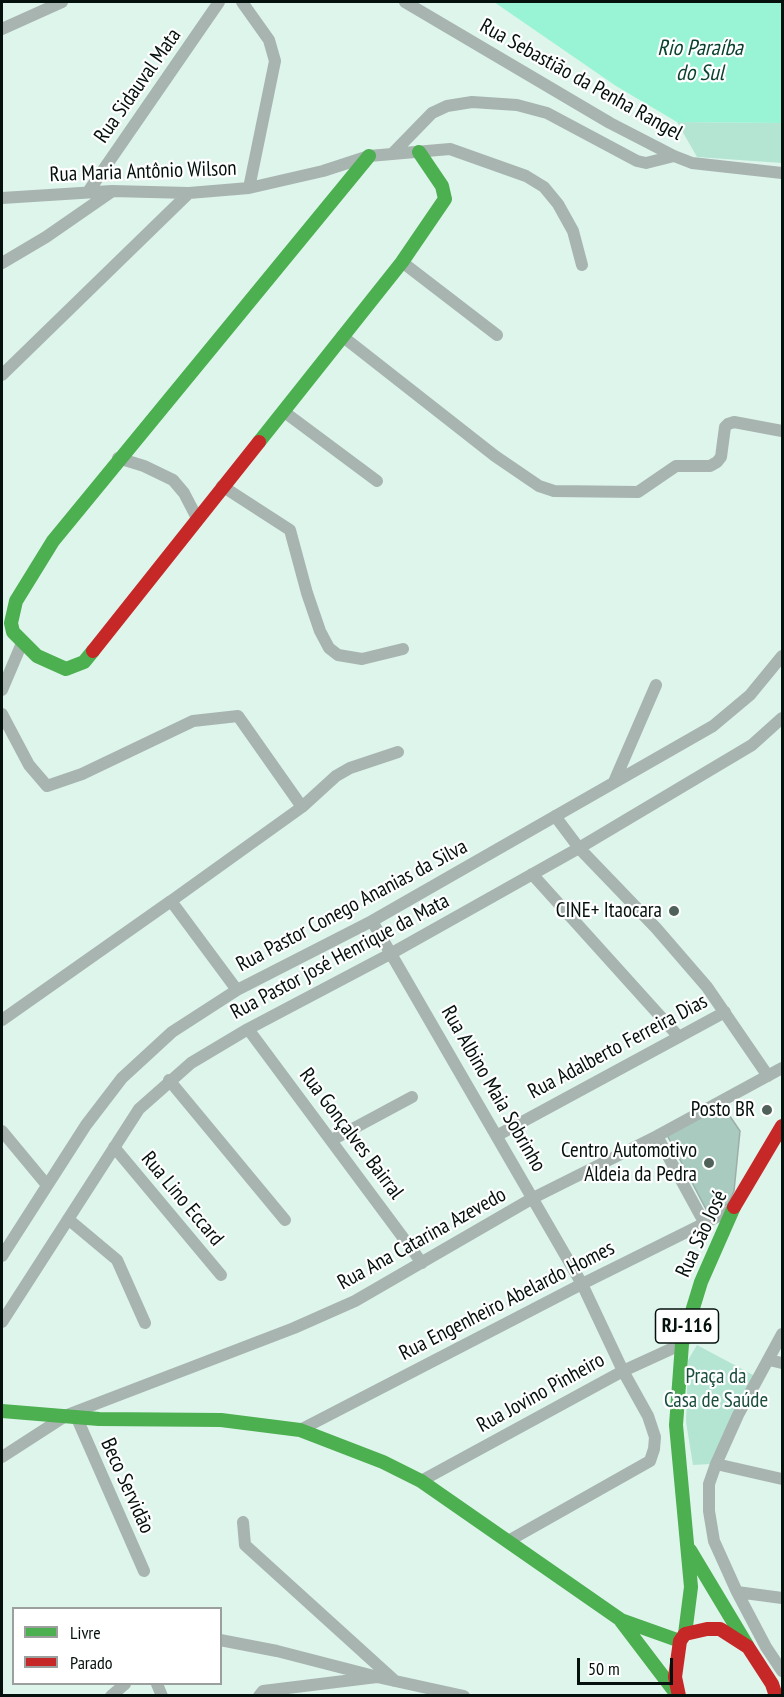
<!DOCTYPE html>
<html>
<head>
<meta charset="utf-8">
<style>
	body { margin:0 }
	#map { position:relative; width:784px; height:1697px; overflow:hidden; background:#def5ec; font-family:"PT Sans Narrow",sans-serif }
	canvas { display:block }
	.frame { position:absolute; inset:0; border:3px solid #04110c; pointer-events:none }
	.legend { position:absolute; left:12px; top:1607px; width:210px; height:78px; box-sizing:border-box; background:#fff; border:2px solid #9ba09e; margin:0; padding:8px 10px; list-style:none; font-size:18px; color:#04110c }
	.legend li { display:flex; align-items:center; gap:12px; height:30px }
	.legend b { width:30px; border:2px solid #9ba09e }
	.scale { position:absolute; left:577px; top:1658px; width:96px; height:27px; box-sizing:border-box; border:3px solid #04110c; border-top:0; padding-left:8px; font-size:18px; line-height:21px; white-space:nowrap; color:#04110c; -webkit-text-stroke:4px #fff; paint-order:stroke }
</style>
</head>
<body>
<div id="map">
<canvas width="784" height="1697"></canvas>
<div class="frame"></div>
<ul class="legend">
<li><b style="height:8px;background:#4caf50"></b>Livre</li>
<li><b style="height:8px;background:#c62828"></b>Parado</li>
</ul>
<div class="scale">50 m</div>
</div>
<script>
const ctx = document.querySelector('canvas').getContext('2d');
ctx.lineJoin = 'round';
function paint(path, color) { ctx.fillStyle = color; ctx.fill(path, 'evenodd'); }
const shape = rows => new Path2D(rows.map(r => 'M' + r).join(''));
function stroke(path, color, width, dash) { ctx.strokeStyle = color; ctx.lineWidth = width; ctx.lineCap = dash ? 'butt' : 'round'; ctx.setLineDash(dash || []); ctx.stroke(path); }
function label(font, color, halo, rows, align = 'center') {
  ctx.font = font + ' "PT Sans Narrow",sans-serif'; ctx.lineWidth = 4.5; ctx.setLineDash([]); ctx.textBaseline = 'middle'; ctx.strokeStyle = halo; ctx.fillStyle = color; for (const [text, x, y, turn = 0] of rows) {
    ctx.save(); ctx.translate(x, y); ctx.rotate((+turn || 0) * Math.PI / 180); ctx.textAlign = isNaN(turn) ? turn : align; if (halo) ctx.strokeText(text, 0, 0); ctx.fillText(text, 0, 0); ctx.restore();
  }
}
paint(shape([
	[677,122,782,123,782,163,697,157],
	[697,1345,755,1376,710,1464,693,1465,686,1422,688,1360]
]), '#b4e5d3');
paint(shape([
	[494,2,782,2,782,123,677,122,616,86]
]), '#98f4d4');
const building = shape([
	[723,1106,740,1131,734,1191,728,1204,708,1213,667,1135,723,1106]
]);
paint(building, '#a9cbbf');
stroke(building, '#9caea7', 1.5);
stroke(shape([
	[242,2,269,40,275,61,249,188],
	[405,2,610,123,674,156,692,163,782,173],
	[2,29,62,2],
	[393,153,432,113,447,106,472,102,517,105,547,113,637,161,646,163,674,156],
	[88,192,219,2],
	[2,198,112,191,189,193,249,188,323,171,369,156,450,149,526,176,544,187,558,204,573,231,582,265],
	[402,262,497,335],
	[2,263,46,237,111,192],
	[342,336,495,456,539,486,554,491,638,492,676,466,710,466,717,462,721,457,725,427,728,424,734,422,782,431],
	[2,375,189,193],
	[283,411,377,481],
	[118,458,144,466,173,480,184,493,197,518],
	[222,486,290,530,307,593,320,631,329,648,338,655,362,659,403,649],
	[2,690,22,643],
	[2,714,29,765,47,786,82,774,193,721,238,716,302,807],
	[614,782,656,685],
	[555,816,579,848,656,928,707,987,768,1076],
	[532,874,679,1037],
	[171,901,302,807,336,776,350,768,398,752],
	[372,921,582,1284,623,1371,648,1416,655,1437,654,1449,650,1461,510,1540],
	[2,1020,171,901,237,990],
	[248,1029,422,1263],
	[169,1080,285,1220],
	[2,1131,46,1184],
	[498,1135,725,1012],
	[657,1136,705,1224],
	[332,1140,412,1097],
	[114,1147,221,1275],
	[68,1219,117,1260,145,1323],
	[2,1256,86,1125,122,1078,172,1032,237,990,372,921,713,726,750,695,782,656],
	[2,1322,139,1109,191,1063,248,1029,392,953,579,848,752,745,782,718],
	[782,1334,738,1415,716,1464,709,1484,709,1511,714,1541,737,1592,766,1647,782,1671],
	[769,1360,782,1363],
	[76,1416,144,1571],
	[300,1430,582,1284,733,1209],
	[2,1457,67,1415,294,1328,355,1301,533,1198,657,1136,782,1068],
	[716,1464,782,1479],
	[421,1481,623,1371,682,1344],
	[243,1522,245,1545,395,1681],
	[737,1592,782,1598],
	[220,1640,277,1651,374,1676],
	[157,1684,162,1696],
	[111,1696,125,1684],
	[259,1696,263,1691,377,1677,464,1696]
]), '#a8b4b0', 12);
stroke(shape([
	[259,442,402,262,445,199,442,186,419,152],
	[93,651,84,662,66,669,37,656,13,632,11,623,16,601,53,541,369,156],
	[2,1411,99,1419,221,1420,300,1430,383,1462,421,1481,621,1620,680,1641],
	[690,1550,747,1645],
	[621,1621,678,1696],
	[685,1634,691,1587,676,1425,682,1344,701,1282,734,1207]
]), '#4caf50', 14);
stroke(shape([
	[93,651,259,442],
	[734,1207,782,1126],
	[679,1696,675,1677,680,1641,685,1634,707,1629,720,1629,748,1647,772,1684,776,1696]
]), '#c62828', 14);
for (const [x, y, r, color] of [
	[674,911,6,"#50615a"],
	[767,1110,6,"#50615a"],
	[709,1163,6,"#50615a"]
]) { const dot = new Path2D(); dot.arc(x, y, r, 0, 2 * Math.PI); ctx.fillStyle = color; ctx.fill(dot); stroke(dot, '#fff', 2); }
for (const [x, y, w] of [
	[687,1326,63]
]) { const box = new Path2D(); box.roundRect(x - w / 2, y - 17, w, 34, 4.5); ctx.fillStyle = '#fff'; ctx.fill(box); stroke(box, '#04110c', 1.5); }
label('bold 20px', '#04110c', null, [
	["RJ-116",687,1326]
]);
label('21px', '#04110c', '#fff', [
	["Rua Sebastião da Penha Rangel",581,80,29],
	["Rua Sidauval Mata",138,86,-55],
	["Rua Maria Antônio Wilson",143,172,-2],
	["Rua Pastor Conego Ananias da Silva",352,906,-28],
	["Rua Pastor josé Henrique da Mata",340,957,-28],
	["Rua Adalberto Ferreira Dias",618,1047,-28],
	["Rua Albino Maia Sobrinho",493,1089,60],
	["Rua Gonçalves Bairral",351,1134,53],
	["Rua Lino Eccard",182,1199,50],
	["Rua São José",702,1234,-65],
	["Rua Ana Catarina Azevedo",422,1239,-29],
	["Rua Engenheiro Abelardo Homes",507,1301,-27],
	["Rua Jovino Pinheiro",541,1393,-29],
	["Beco Servidão",127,1486,66]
]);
label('21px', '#04110c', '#fff', [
	["CINE+ Itaocara",662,911],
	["Posto BR",755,1110],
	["Centro Automotivo",697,1151],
	["Aldeia da Pedra",697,1175]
], 'right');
label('21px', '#1a4d3d', '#fff', [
	["Praça da",716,1377],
	["Casa de Saúde",716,1401]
]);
label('italic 22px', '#0b4232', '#fff', [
	["Rio Paraíba",700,49],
	["do Sul",700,74]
]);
</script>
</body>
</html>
